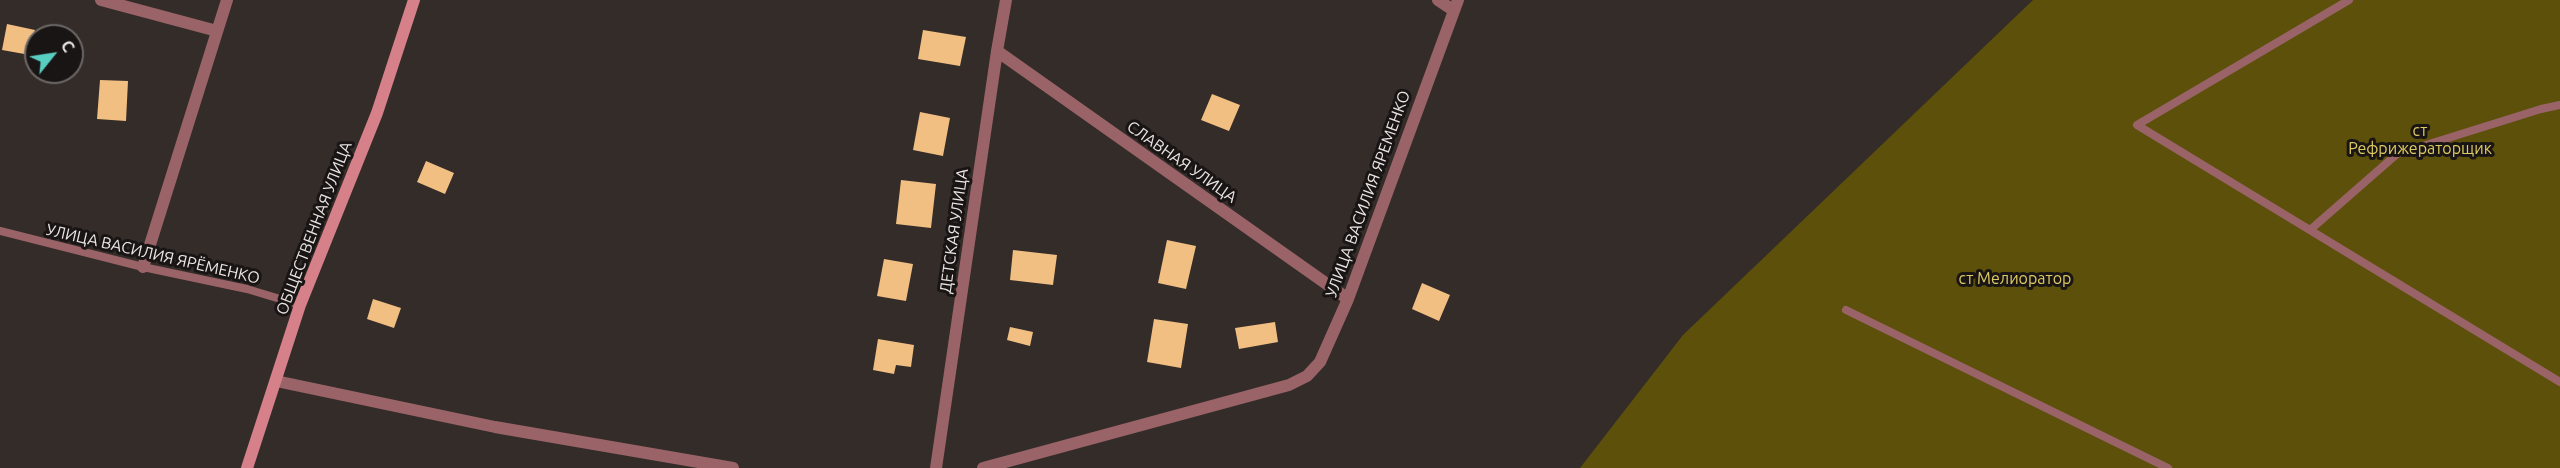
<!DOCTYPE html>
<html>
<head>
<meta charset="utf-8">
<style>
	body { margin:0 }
	#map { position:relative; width:2560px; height:468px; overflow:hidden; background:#342c28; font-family:Ubuntu,sans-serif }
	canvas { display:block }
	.north { position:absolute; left:24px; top:24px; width:60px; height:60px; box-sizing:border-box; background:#191514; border:2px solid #6d6867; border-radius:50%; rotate:60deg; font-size:16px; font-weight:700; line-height:24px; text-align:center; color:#ebe5e3 }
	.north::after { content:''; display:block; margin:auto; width:21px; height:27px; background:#58cec0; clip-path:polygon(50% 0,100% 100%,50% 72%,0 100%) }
</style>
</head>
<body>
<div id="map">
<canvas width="2560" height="468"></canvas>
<div class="north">С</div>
</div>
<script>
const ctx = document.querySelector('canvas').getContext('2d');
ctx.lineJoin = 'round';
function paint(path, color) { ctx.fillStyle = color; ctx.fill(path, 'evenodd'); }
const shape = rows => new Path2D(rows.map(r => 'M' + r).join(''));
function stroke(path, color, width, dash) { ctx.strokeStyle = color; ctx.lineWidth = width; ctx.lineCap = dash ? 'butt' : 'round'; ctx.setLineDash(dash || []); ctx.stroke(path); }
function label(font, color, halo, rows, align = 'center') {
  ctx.font = font + ' Ubuntu,sans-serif'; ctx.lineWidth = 6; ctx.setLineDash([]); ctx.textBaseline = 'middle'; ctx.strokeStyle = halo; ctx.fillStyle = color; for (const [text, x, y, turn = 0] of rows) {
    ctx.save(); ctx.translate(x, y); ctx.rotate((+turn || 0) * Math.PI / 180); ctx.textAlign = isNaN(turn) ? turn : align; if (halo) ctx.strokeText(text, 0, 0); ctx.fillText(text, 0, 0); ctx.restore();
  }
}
paint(shape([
	[2033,0,2560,0,2560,468,1580,468,1683,335]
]), '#5c500b');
paint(shape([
	[7,24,35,30,30,55,2,50],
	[923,30,966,37,960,66,918,59],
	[100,80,128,81,126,121,97,119],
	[1212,94,1240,105,1229,131,1201,120],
	[920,112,950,118,943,156,913,150],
	[426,161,454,173,445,194,417,182],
	[901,180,936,184,931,228,896,224],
	[1167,240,1196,246,1186,289,1158,283],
	[1013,250,1057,255,1053,285,1010,280],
	[884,259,913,264,906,301,877,296],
	[1422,283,1450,295,1439,321,1412,309],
	[373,299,401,308,394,328,367,319],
	[1154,319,1188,324,1181,368,1147,362],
	[1275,322,1278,342,1239,349,1235,328],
	[1010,327,1033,332,1030,346,1007,340],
	[878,339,914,345,911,367,896,365,894,374,873,370]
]), '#f2bf83');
stroke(shape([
	[2349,0,2137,125,2560,382],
	[2310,230,2397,154,2541,109,2560,105],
	[0,231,143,267,247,289,300,305],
	[1846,310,2168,468]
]), '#996368', 8);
stroke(shape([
	[101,0,217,31],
	[1438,0,1453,10],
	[997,51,1348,299],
	[143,267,227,0],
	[276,381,495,427,733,468],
	[936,468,997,51,1006,0],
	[983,468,1289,385,1307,376,1320,362,1348,299,1458,0]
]), '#996368', 12);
stroke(shape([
	[247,468,300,305,377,113,414,0]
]), '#d68089', 12);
label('16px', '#decb63', '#191514', [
	["ст",2420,131],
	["Рефрижераторщик",2420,149],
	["ст Мелиоратор",2015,279]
]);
label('16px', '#ebe5e3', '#191514', [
	["СЛАВНАЯ УЛИЦА",1182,162,35],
	["УЛИЦА ВАСИЛИЯ ЯРЕМЕНКО",1368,194,-70],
	["ОБЩЕСТВЕННАЯ УЛИЦА",314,228,-69],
	["ДЕТСКАЯ УЛИЦА",954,231,-82],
	["УЛИЦА ВАСИЛИЯ ЯРЁМЕНКО",153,254,13]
]);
</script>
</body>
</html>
